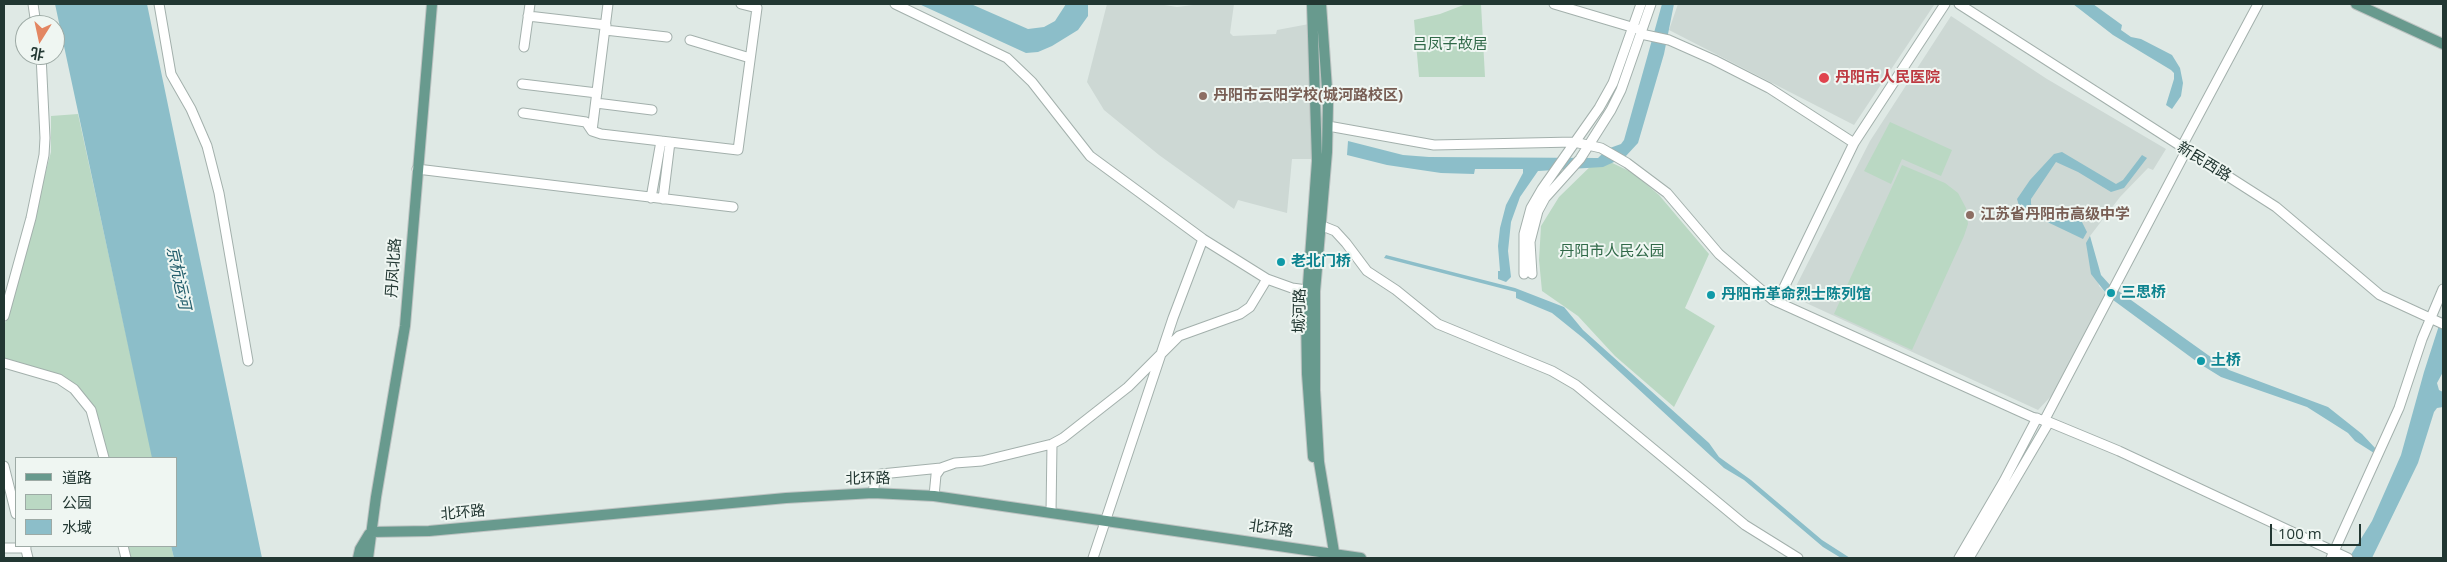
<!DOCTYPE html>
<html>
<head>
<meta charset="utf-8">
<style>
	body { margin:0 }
	#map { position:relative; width:2447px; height:562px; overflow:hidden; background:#dfe9e5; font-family:"Open Sans","Noto Sans SC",sans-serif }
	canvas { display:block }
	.frame { position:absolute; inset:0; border:5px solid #223732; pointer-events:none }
	.legend { position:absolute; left:15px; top:457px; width:162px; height:90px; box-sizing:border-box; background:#eff6f2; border:1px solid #9daaa5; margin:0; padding:6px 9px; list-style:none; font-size:15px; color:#223732 }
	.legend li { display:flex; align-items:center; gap:10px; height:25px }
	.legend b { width:25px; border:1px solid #9daaa5 }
	.north { position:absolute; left:15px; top:15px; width:50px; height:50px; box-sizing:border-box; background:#eff6f2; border:1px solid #9daaa5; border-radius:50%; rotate:190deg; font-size:14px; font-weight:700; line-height:20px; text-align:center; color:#223732 }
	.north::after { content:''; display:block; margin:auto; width:18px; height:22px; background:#e38662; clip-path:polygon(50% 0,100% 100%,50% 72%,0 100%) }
	.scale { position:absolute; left:2270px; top:524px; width:91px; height:22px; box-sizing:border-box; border:2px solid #223732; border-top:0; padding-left:6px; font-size:15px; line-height:18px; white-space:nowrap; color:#223732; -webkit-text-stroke:4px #eff6f2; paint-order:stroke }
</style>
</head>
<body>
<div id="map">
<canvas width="2447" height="562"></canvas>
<div class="frame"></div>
<ul class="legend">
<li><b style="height:6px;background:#689a8e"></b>道路</li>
<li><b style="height:14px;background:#bad8c3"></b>公园</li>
<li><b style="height:14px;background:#8cbec9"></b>水域</li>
</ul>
<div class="north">北</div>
<div class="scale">100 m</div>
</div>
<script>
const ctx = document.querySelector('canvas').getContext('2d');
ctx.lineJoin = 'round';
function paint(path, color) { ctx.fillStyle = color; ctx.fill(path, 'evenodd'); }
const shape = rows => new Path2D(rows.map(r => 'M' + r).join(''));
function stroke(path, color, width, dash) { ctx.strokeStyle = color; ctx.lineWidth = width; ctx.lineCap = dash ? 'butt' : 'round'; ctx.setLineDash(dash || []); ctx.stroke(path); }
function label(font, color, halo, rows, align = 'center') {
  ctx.font = font + ' "Open Sans","Noto Sans SC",sans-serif'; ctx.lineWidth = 4; ctx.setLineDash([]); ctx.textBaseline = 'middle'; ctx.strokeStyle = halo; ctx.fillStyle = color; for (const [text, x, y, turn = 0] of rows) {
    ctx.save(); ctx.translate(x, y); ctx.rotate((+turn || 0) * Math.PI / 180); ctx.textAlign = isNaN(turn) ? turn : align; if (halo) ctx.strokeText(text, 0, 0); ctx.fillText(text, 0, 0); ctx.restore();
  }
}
paint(shape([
	[1107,4,1158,4,1177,7,1201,4,1234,4,1230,33,1233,36,1276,34,1277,30,1309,24,1312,159,1292,159,1287,213,1238,200,1234,209,1159,155,1104,110,1087,82],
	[1678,4,1933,4,1934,5,1854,125,1669,30],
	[1951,16,2047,79,2166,149,2153,170,2148,168,2120,197,2090,236,2099,286,2106,293,2056,391,2038,410,1791,296,1870,141]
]), '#cdd8d4');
paint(shape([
	[1466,4,1481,4,1485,77,1419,77,1414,20,1440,14],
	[78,114,153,458,104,458,79,388,60,375,4,360,4,327,51,152,51,116],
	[1890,122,1952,150,1941,176,1902,159,1891,184,1864,171],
	[1600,157,1633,173,1659,195,1709,254,1685,308,1715,326,1674,407,1615,356,1578,316,1542,291,1539,260,1541,226,1559,197],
	[1902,165,1945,183,1958,193,1966,208,1968,224,1964,236,1912,350,1834,314],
	[122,546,171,546,174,558,125,558]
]), '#bad8c3');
paint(shape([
	[55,4,147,4,262,558,174,558,171,546,176,546,176,458,152,458],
	[919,4,971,4,1028,29,1044,27,1055,21,1066,4,1088,4,1088,16,1078,30,1052,46,1038,52,1026,53],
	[1662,4,1674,4,1664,54,1638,143,1625,157,1603,167,1538,171,1520,197,1511,222,1508,251,1511,277,1506,282,1498,279,1498,271,1500,271,1498,246,1500,228,1506,205,1523,173,1523,169,1475,169,1474,174,1441,173,1387,165,1347,155,1348,141,1403,155,1429,157,1598,158,1607,149,1621,144,1624,140],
	[2073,4,2093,4,2122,25,2121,30,2131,37,2141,39,2172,55,2180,68,2183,83,2181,96,2172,109,2166,105,2174,79,2174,73,2171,70,2113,35],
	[2062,152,2116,184,2123,180,2142,155,2147,158,2124,188,2111,192,2078,172,2056,162,2031,199,2031,204,2034,210,2048,215,2075,216,2081,220,2087,232,2083,239,2020,209,2017,199,2030,180,2054,154],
	[2090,236,2101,275,2110,285,2229,370,2328,407,2362,434,2376,449,2374,453,2355,441,2348,433,2307,407,2221,377,2200,364,2109,297,2091,274,2086,243],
	[1386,255,1515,288,1564,307,1583,330,1709,443,1719,457,1751,480,1822,540,1850,558,1841,558,1823,547,1744,480,1724,468,1583,338,1552,313,1516,298,1516,292,1384,258],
	[2443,313,2443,372,2437,383,2439,390,2443,392,2443,407,2437,408,2434,412,2418,463,2372,558,2349,558,2372,521,2401,455,2424,372]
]), '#8cbec9');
const minor = shape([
	[33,4,36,25],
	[159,4,171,74,191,109,207,146,219,193,248,361],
	[895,4,1007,58,1032,82,1090,156,1203,239,1267,279,1292,288,1314,291],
	[1554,4,1638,29],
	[1959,4,2276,207,2380,295,2443,324],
	[528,16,606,25],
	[605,30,667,37],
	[1641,34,1669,40,1714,60,1769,88,1854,143],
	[690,40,750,58],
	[524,47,530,4],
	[522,84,597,93],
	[596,103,652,110],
	[523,113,586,122,592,131,601,134,738,150,757,8,741,4],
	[1328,126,1434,145,1574,142,1601,148,1627,163,1667,193,1719,254,1773,300,2032,417,2049,422],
	[592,131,608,4],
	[2181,148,2258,4],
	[417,169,733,207],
	[651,198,661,141],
	[663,199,670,142],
	[1320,225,1335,231,1346,243,1367,271,1396,290,1438,324,1552,371,1576,385,1745,525,1798,558],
	[1524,274,1524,234,1531,208,1542,189,1599,108,1613,83,1641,4],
	[1532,274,1530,242,1538,211,1545,198,1580,159,1611,110,1621,90,1651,4],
	[1777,302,1854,143,1945,4],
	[4,316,31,218,44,155,45,138,41,55],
	[4,363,59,379,74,389,91,410,104,458],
	[2044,421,2186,151],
	[4,466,16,514],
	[873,493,875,481,881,474,941,468],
	[934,496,936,475,941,468,955,463,982,461,1052,444,1063,438,1128,387,1179,336,1240,314,1250,307,1267,279],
	[1051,513,1052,444],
	[25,546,28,558],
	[123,546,126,558],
	[4,548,26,548],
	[1093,558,1173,318,1203,239],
	[1959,558,2004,481,2037,418],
	[1969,558,2049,422,2119,451,2348,558],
	[2331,558,2399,408,2422,339,2443,289]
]);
const major = shape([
	[1312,4,1317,161,1306,312,1307,374,1313,457],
	[1321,4,1328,103,1327,152,1315,291,1315,390,1319,462,1335,558],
	[2356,4,2443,44],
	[371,532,429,531,786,498,873,493,934,496,1361,558],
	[358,558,360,549,369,534],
	[368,558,376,497,405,326,432,4]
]);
stroke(minor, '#a3b0ac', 11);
stroke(major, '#bdc3c2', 12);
stroke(minor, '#fff', 9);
stroke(major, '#689a8e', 10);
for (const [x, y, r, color] of [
	[1824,78,6,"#e0444e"],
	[1203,96,5,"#8d6e63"],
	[1970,215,5,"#8d6e63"],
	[1281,262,5,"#0f9aa8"],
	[2111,293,5,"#0f9aa8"],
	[1711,295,5,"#0f9aa8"],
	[2201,361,5,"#0f9aa8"]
]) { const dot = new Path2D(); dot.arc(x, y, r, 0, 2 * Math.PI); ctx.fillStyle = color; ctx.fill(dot); stroke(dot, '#eff6f2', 2); }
label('15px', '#306948', '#eff6f2', [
	["吕凤子故居",1450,45],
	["丹阳市人民公园",1612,252]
]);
label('bold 15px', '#be3a42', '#eff6f2', [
	["丹阳市人民医院",1835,78]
], 'left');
label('bold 15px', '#785e54', '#eff6f2', [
	["丹阳市云阳学校(城河路校区)",1213,96],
	["江苏省丹阳市高级中学",1980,215]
], 'left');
label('15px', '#223732', '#eff6f2', [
	["新民西路",2204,162,32],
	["丹凤北路",394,268,-86],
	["城河路",1300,311,-89],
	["北环路",868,479,-1],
	["北环路",463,513,-5],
	["北环路",1271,529,8]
]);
label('bold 15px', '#0d838f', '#eff6f2', [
	["老北门桥",1291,262],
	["三思桥",2121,293],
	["丹阳市革命烈士陈列馆",1721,295],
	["土桥",2211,361]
], 'left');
label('italic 16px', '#235e6c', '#eff6f2', [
	["京杭运河",178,278,78]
]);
</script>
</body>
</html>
